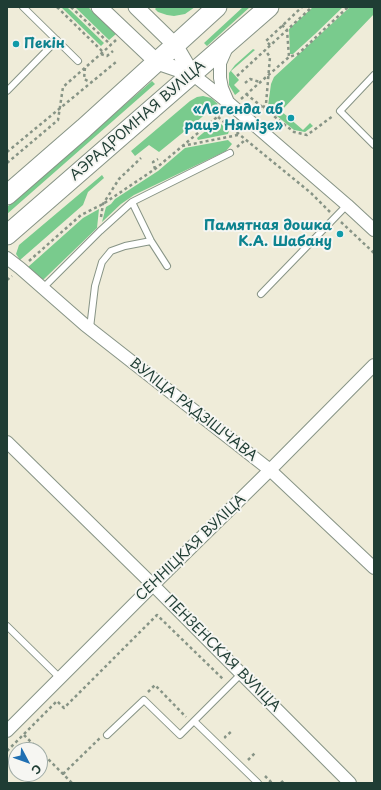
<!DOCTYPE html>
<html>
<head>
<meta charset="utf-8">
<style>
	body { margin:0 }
	#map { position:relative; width:381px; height:790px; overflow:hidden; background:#efecd9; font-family:"Playpen Sans",sans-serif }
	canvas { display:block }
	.frame { position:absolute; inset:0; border:8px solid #1f3d34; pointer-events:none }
	.north { position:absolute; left:8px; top:742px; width:40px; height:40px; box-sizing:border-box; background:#f6f6f2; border:1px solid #a0aca6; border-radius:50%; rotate:131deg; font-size:11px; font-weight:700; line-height:16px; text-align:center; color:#1f3d34 }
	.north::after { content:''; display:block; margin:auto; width:14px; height:18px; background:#1f6fb2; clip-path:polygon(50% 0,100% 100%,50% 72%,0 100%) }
</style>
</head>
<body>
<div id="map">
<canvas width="381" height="790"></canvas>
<div class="frame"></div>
<div class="north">С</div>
</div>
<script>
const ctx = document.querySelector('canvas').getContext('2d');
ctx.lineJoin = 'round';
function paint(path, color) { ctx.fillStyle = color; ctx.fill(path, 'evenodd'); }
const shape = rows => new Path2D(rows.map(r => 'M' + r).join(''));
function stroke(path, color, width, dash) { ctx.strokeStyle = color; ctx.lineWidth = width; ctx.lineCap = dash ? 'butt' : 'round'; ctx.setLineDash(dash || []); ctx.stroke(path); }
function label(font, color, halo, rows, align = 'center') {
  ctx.font = font + ' "Playpen Sans",sans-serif'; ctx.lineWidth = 4; ctx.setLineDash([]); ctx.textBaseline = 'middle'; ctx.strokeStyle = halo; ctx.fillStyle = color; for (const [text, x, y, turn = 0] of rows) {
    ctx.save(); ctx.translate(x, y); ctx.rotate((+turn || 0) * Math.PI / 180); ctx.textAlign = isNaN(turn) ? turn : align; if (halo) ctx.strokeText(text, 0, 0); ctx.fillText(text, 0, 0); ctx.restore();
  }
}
paint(shape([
	[61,7,67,7,104,43,101,46],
	[75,7,88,7,116,34,109,40],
	[157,7,195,7,185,14,174,16,167,15,158,12,155,9],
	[243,7,250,7,207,46,204,43],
	[313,7,343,7,315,34,293,54,290,54,289,29],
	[350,7,374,7,374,14,281,111,303,130,310,123,313,126,305,132,294,130,272,112,268,106,271,84,274,77],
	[253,49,255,50,231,71,239,80,234,85,240,91,235,95,229,85,229,73,235,65],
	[152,81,155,84,7,214,7,207],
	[203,96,211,98,218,104,159,152,149,145,135,156,131,151,190,101,197,97],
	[214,124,221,124,229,131,228,134,198,140,197,138],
	[228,140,232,144,226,151,134,195,121,204,102,222,106,207,111,204,115,199,158,171,185,148],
	[102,175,104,178,88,192,83,205,20,260,16,254,19,245],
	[99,209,97,228,44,279,42,280,28,267,83,218]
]), '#79cb8d');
const service = shape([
	[23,7,78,61],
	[374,75,340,111,374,145],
	[7,91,57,40],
	[132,202,151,241,167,266],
	[43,288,100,231,132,202,230,153],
	[261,294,347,205],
	[90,328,95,286,102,262,111,251,125,246,151,241],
	[7,626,60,678],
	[194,721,258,783],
	[107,735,144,700,180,735,241,674]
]);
const minor = shape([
	[227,47,220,63,220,78,222,88,228,102],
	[192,74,229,103,347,205,374,230],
	[7,258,20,268,85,325,270,470,374,568],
	[7,442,153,585,350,783],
	[7,731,153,585,270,470,374,365]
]);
const tertiary = shape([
	[99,7,157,62,192,74],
	[136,7,175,45,192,74]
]);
const primary = shape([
	[7,195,84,128,217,7],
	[7,235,269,7]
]);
stroke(service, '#879486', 8);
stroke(minor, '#879486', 14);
stroke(tertiary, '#879486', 17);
stroke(primary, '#879486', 21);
stroke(shape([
	[57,7,103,52],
	[71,7,111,45],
	[282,25,287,30,289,57],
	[270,45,266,41,302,7],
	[101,54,107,56,113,51],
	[85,68,84,79,92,83],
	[237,76,312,7],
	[245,83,250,79,260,82],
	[246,94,294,132,307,135,333,116],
	[241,99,289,57,298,54,348,7],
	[263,108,266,104,270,57,265,50],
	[218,117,311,193,330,212],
	[182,146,238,135],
	[237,147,245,140],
	[7,152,116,62],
	[7,163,58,120,63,87,103,52,116,40],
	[155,169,153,162,158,159],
	[101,217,103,204,119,179,141,158],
	[341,222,374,253],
	[29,261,81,215,103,204,155,169,223,112],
	[7,280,12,276],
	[148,692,155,685,186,717],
	[24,735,39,750],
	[226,738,225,737,232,731],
	[7,751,57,701,64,708,157,615,224,680],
	[40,751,72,783],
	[248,760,255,753],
	[63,774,100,738],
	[265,776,272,783],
	[281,783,284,780]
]), '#879486', 2.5, [3, 3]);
stroke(service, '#fff', 6);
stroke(minor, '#fff', 12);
stroke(tertiary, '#fff', 15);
stroke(primary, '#fff', 19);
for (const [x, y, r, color] of [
	[16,44,4,"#0f9aa8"],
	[291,118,4,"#0f9aa8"],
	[340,234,4,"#0f9aa8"]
]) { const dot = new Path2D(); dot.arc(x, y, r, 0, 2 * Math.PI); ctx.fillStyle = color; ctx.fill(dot); stroke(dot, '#f6f6f2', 1.5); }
label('bold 14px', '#0d838f', '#f6f6f2', [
	["Пекін",24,44,"left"],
	["«Легенда аб",283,110],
	["рацэ Нямізе»",283,126],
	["Памятная дошка",332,226],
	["К.А. Шабану",332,242]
], 'right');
label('14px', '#1f3d34', '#f6f6f2', [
	["АЭРАДРОМНАЯ ВУЛІЦА",138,121,-41],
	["ВУЛІЦА РАДЗІШЧАВА",193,410,38],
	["СЕННІЦКАЯ ВУЛІЦА",191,548,-44],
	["ПЕНЗЕНСКАЯ ВУЛІЦА",222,654,45]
]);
</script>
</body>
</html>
